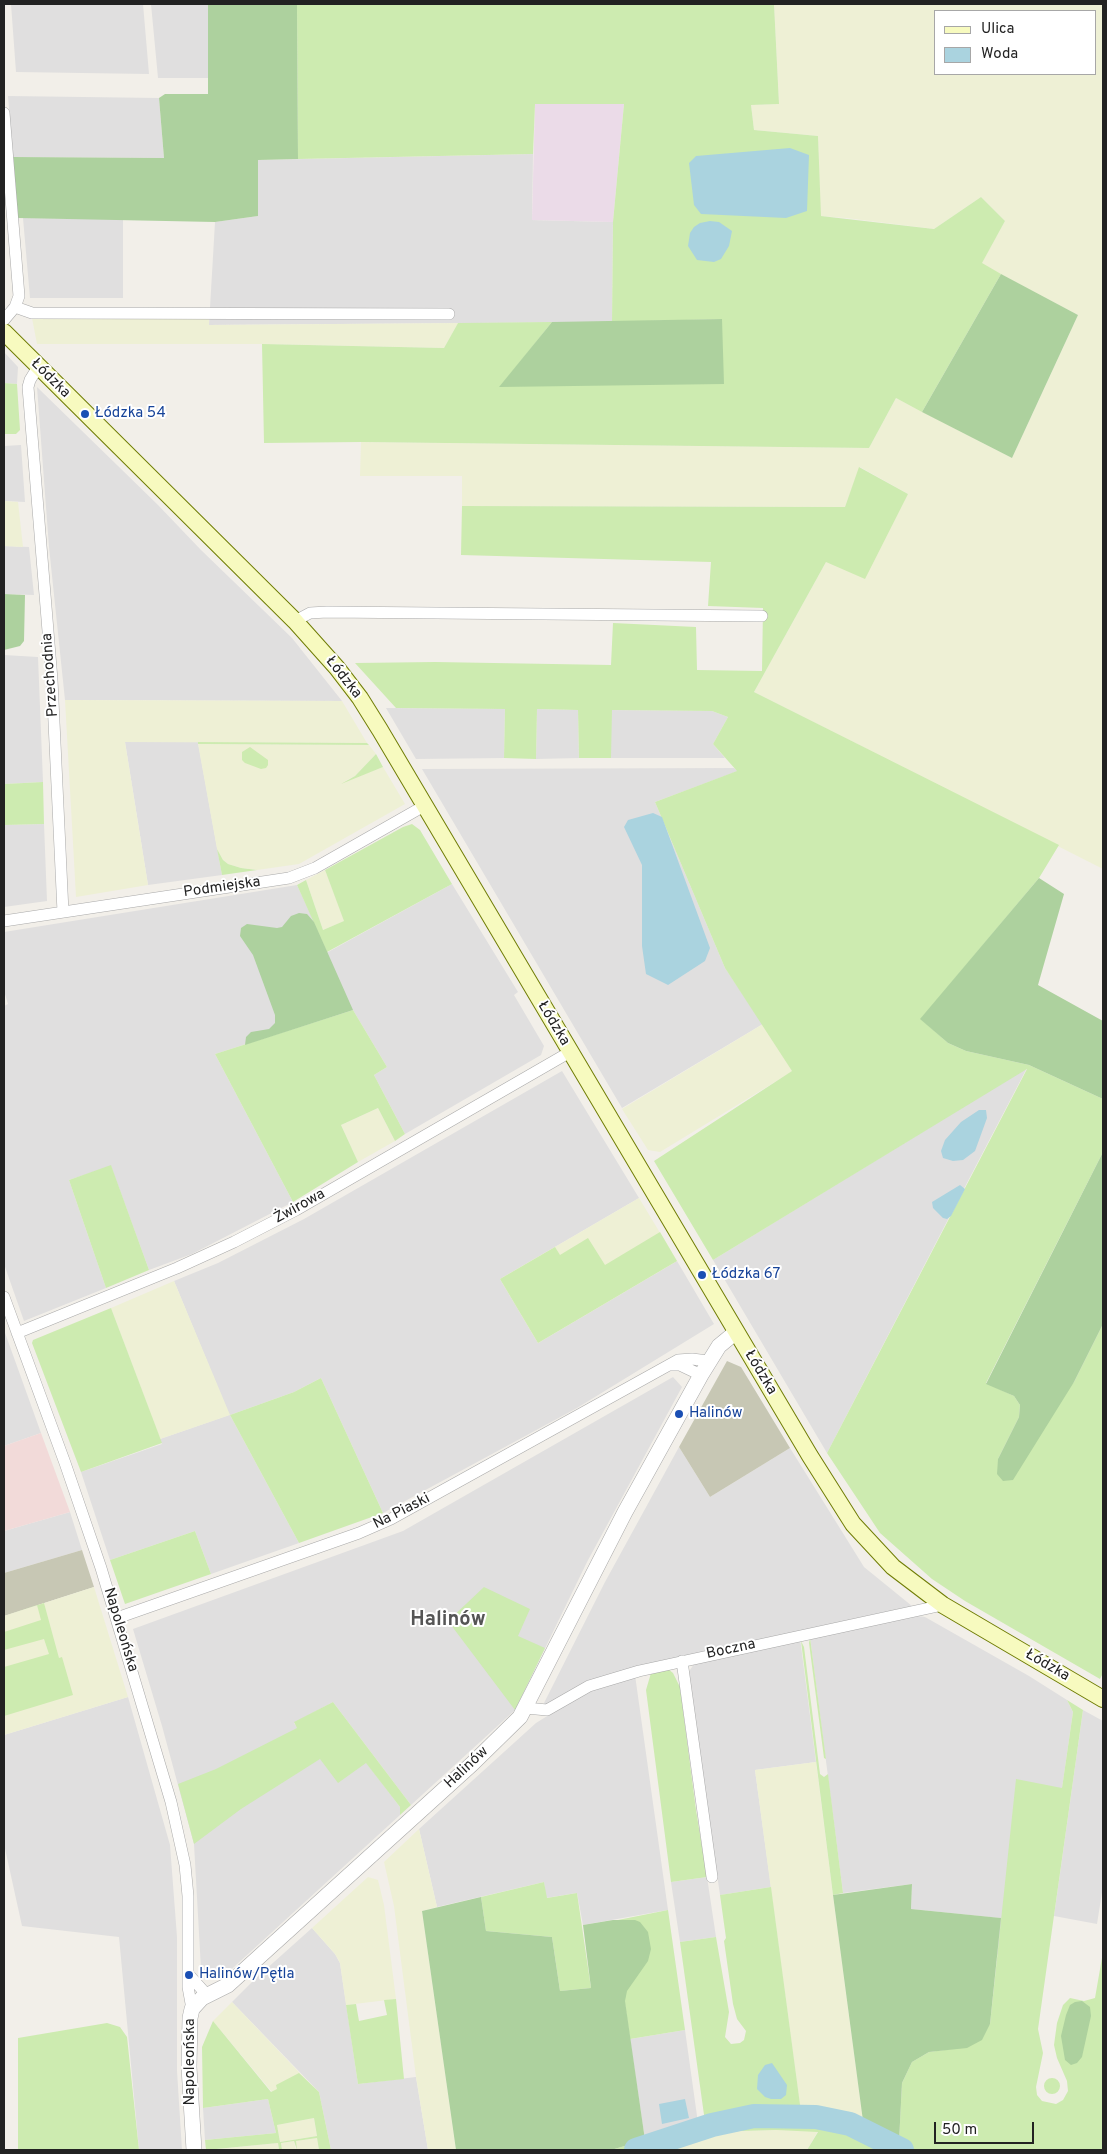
<!DOCTYPE html>
<html>
<head>
<meta charset="utf-8">
<style>
	body { margin:0 }
	#map { position:relative; width:1107px; height:2154px; overflow:hidden; background:#f2efe9; font-family:Overpass,sans-serif }
	canvas { display:block }
	.frame { position:absolute; inset:0; border:5px solid #222; pointer-events:none }
	.legend { position:absolute; left:934px; top:10px; width:162px; height:65px; box-sizing:border-box; background:#fff; border:1px solid #a7a7a7; margin:0; padding:6px 9px; list-style:none; font-size:15px; color:#222 }
	.legend li { display:flex; align-items:center; gap:10px; height:25px }
	.legend b { width:25px; border:1px solid #a7a7a7 }
	.scale { position:absolute; left:934px; top:2122px; width:100px; height:22px; box-sizing:border-box; border:2px solid #222; border-top:0; padding-left:6px; font-size:15px; line-height:18px; white-space:nowrap; color:#222; -webkit-text-stroke:4px #fff; paint-order:stroke }
</style>
</head>
<body>
<div id="map">
<canvas width="1107" height="2154"></canvas>
<div class="frame"></div>
<ul class="legend">
<li><b style="height:6px;background:#f7fabf"></b>Ulica</li>
<li><b style="height:14px;background:#aad3df"></b>Woda</li>
</ul>
<div class="scale">50 m</div>
</div>
<script>
const ctx = document.querySelector('canvas').getContext('2d');
ctx.lineJoin = 'round';
function paint(path, color) { ctx.fillStyle = color; ctx.fill(path, 'evenodd'); }
const shape = rows => new Path2D(rows.map(r => 'M' + r).join(''));
function stroke(path, color, width, dash) { ctx.strokeStyle = color; ctx.lineWidth = width; ctx.lineCap = dash ? 'butt' : 'round'; ctx.setLineDash(dash || []); ctx.stroke(path); }
function label(font, color, halo, rows, align = 'center') {
  ctx.font = font + ' Overpass,sans-serif'; ctx.lineWidth = 4; ctx.setLineDash([]); ctx.textBaseline = 'middle'; ctx.strokeStyle = halo; ctx.fillStyle = color; for (const [text, x, y, turn = 0] of rows) {
    ctx.save(); ctx.translate(x, y); ctx.rotate((+turn || 0) * Math.PI / 180); ctx.textAlign = isNaN(turn) ? turn : align; if (halo) ctx.strokeText(text, 0, 0); ctx.fillText(text, 0, 0); ctx.restore();
  }
}
paint(shape([
	[11,4,143,4,149,74,16,72],
	[151,4,208,4,208,78,158,78],
	[8,96,159,98,164,158,13,157],
	[533,154,532,220,613,222,612,322,209,325,215,222,258,216,258,160],
	[23,218,123,219,123,298,30,298],
	[4,352,18,367,17,384,4,383],
	[37,387,158,505,201,550,292,638,342,701,65,700,49,547],
	[21,445,25,502,4,501,4,446],
	[4,546,29,547,34,595,4,594],
	[4,655,38,657,43,782,4,784],
	[386,708,505,709,504,758,416,759],
	[537,709,578,710,579,758,536,759],
	[611,710,712,711,728,717,713,744,725,758,611,758],
	[125,742,198,742,222,875,148,885],
	[734,768,738,771,655,802,725,968,763,1024,622,1108,422,769],
	[44,824,47,901,4,907,4,825],
	[452,884,518,992,514,995,544,1046,541,1055,405,1134,374,1075,387,1067,353,1010,215,1054,293,1202,192,1254,149,1270,111,1166,69,1180,106,1288,24,1321,4,1264,4,1006,8,1004,4,991,4,932,297,885,328,952],
	[1027,1068,969,1179,827,1453,713,1260],
	[562,1071,639,1198,500,1279,538,1343,677,1261,714,1324,577,1408,383,1513,321,1378,294,1392,230,1415,299,1543,211,1574,195,1531,110,1560,81,1472,162,1444,160,1439,229,1415,174,1281,218,1263,304,1219],
	[4,1330,41,1433,4,1446],
	[673,1377,682,1387,587,1562,515,1710,411,1805,333,1702,294,1723,320,1759,366,1762,400,1807,400,1815,223,1977,201,1969,194,1844,162,1726,133,1629,403,1531],
	[679,1447,710,1497,790,1448,864,1567,912,1606,658,1662,546,1706,544,1703,605,1582],
	[70,1512,82,1550,4,1573,4,1531],
	[918,1616,925,1617,1029,1676,1067,1700,1073,1712,1042,1927,997,1955,1000,1918,911,1909,912,1884,843,1893,810,1637],
	[800,1638,816,1762,755,1770,771,1887,720,1895,688,1673,696,1661],
	[635,1675,668,1910,583,1925,577,1893,546,1898,544,1882,437,1907,419,1829,536,1723,581,1695],
	[128,1697,170,1845,177,1937,177,2071,182,2150,139,2150,119,1937,22,1926,4,1844,4,1735],
	[1083,1710,1103,1721,1103,1886,1097,1924,1054,1916],
	[707,1877,716,1937,680,1942,671,1882],
	[312,1928,335,1954,340,1963,358,2084,416,2077,428,2150,331,2150,319,2092,232,2002,255,1979],
	[685,2030,698,2123,645,2140,630,2039],
	[268,2099,276,2133,205,2140,203,2108]
]), '#e0dfdf');
paint(shape([
	[41,1433,70,1512,4,1531,4,1446]
]), '#f2dad9');
paint(shape([
	[535,104,624,104,613,222,532,220]
]), '#ebdbe8');
paint(shape([
	[727,1361,741,1367,790,1448,710,1497,679,1447],
	[82,1550,94,1587,4,1616,4,1573]
]), '#c7c7b4');
paint(shape([
	[774,4,1103,4,1103,869,754,692,826,562,908,494,860,467,845,507,462,506,462,476,360,476,361,442,869,448,896,398,1012,458,1078,315,981,264,1005,221,981,197,934,229,846,218,820,216,818,136,754,130,751,105,779,104],
	[936,11,1096,11,1096,74,936,74],
	[32,318,209,319,209,325,458,323,444,348,262,344,37,344],
	[4,501,18,502,23,547,4,546],
	[65,700,342,701,367,743,125,742,148,885,76,897],
	[198,744,369,745,376,754,355,776,345,781,383,767,405,804,299,864,257,870,241,868,228,864,223,860,217,849],
	[325,870,345,921,323,930,306,880],
	[763,1024,793,1071,660,1152,648,1150,622,1109],
	[378,1108,395,1141,358,1162,341,1125],
	[639,1198,677,1261,538,1343,500,1279],
	[174,1281,230,1415,160,1439,111,1308],
	[94,1587,128,1697,4,1735,4,1616],
	[816,1762,833,1895,863,2121,817,2112,801,2113,755,1770],
	[419,1829,437,1907,422,1911,456,2150,428,2150,416,2077,394,1906,384,1862],
	[368,1877,378,1880,384,1905,396,1999,346,2005,340,1963,335,1954,312,1928],
	[232,2002,317,2091,276,2097,213,2021],
	[314,2118,317,2136,280,2142,277,2125],
	[776,2130,818,2131,807,2150,671,2150,709,2132],
	[317,2138,319,2150,297,2150,295,2141],
	[294,2141,296,2150,282,2150,281,2143],
	[278,2143,279,2150,206,2150]
]), '#eef0d5');
paint(shape([
	[297,4,774,4,779,104,751,105,754,130,818,136,821,216,934,229,981,197,1005,221,982,263,1001,274,922,412,896,398,869,448,361,442,264,443,262,344,444,348,458,323,552,322,500,387,722,319,612,322,613,222,624,104,535,104,533,154,298,159],
	[4,383,17,384,20,430,16,434,4,434],
	[859,467,908,494,865,579,826,562,754,692,1059,845,1039,878,921,1019,948,1043,966,1051,1029,1065,1103,1099,1103,1152,986,1383,1014,1396,1020,1405,1019,1417,998,1459,1074,1382,1103,1324,1103,1673,1100,1679,965,1601,932,1579,880,1533,827,1453,1027,1069,713,1260,654,1161,792,1071,725,968,655,802,737,771,713,744,728,717,712,711,612,710,611,758,579,758,578,710,537,709,536,759,504,758,505,709,396,708,355,663,435,662,611,665,613,623,696,627,697,670,762,671,763,608,708,606,711,562,461,555,462,506,845,507],
	[198,742,367,743,369,745,198,744],
	[250,747,268,760,268,765,266,768,261,769,245,763,242,760,242,752],
	[376,754,383,767,341,784,355,776],
	[43,782,44,824,4,825,4,784],
	[412,824,420,830,452,884,327,952,297,885,306,880,323,930,344,921,325,870,403,827],
	[217,849,223,860,228,864,241,868,257,870,222,875],
	[353,1010,387,1067,374,1075,405,1134,395,1141,378,1108,341,1125,358,1162,293,1202,215,1054],
	[111,1165,149,1270,106,1288,69,1180],
	[660,1232,677,1261,538,1343,500,1279,555,1247,560,1255,588,1238,605,1265],
	[111,1308,162,1443,81,1472,32,1343,33,1340],
	[321,1378,383,1513,299,1543,230,1415,294,1392],
	[195,1531,211,1574,125,1604,110,1560],
	[484,1587,530,1609,518,1636,545,1648,515,1710,448,1621],
	[44,1603,59,1658,62,1657,73,1695,4,1716,4,1667,49,1654,44,1639,4,1650,4,1632,41,1620,37,1605,4,1616],
	[810,1637,826,1759,824,1758,809,1643],
	[801,1641,804,1647,820,1774,824,1777,828,1774,843,1893,833,1895],
	[668,1669,673,1673,680,1687,696,1810,707,1877,671,1882,646,1690,651,1673],
	[1067,1700,1083,1710,1038,2029,1043,2053,1036,2087,1037,2095,1042,2101,1056,2104,1063,2100,1068,2091,1067,2081,1057,2058,1054,2045,1057,2023,1063,2005,1070,1998,1084,2001,1095,1998,1103,1952,1103,2150,807,2150,818,2132,776,2130,709,2132,671,2150,611,2150,705,2122,680,1942,716,1937,729,2012,725,2037,731,2044,740,2043,744,2040,746,2031,737,2019,733,2004,724,1941,726,1938,720,1895,771,1887,801,2112,817,2112,863,2121,899,2142,902,2083,912,2062,929,2052,967,2047,990,2024,1016,1779,1062,1788,1073,1712],
	[333,1702,411,1805,400,1815,400,1807,366,1763,338,1783,320,1759,241,1809,194,1844,178,1784,216,1769,297,1728,294,1722],
	[544,1882,547,1898,577,1893,591,1988,560,1991,552,1937,486,1931,481,1897],
	[668,1910,685,2030,630,2039,613,1921],
	[396,1999,404,2079,358,2084,346,2005,356,2004,359,2021,387,2015,384,2000],
	[213,2021,271,2092,277,2089,276,2085,299,2073,319,2092,331,2150,319,2150,317,2138,296,2141,297,2150,294,2141,281,2143,282,2150,279,2150,278,2143,206,2150,205,2140,276,2133,268,2099,203,2108,202,2047],
	[314,2118,317,2136,280,2142,277,2125],
	[107,2023,120,2027,127,2037,139,2150,18,2150,18,2038],
	'1044 2086a8 8 0 1 1 16 0a8 8 0 1 1-16 0Z'
]), '#cdebb0');
paint(shape([
	[208,4,297,4,298,159,258,160,258,216,215,222,18,218,13,157,164,158,159,98,165,94,208,94],
	[1001,274,1078,315,1012,458,922,412],
	[722,319,724,384,499,387,552,322],
	[4,594,25,595,24,641,20,646,4,650],
	[1039,878,1064,894,1038,985,1103,1021,1103,1099,1029,1065,966,1051,948,1043,920,1019],
	[299,913,307,914,314,922,353,1010,245,1045,246,1037,251,1032,269,1029,275,1023,275,1015,253,955,240,936,241,928,247,924,277,928,282,927,291,916],
	[1103,1152,1103,1324,1074,1382,1013,1480,1003,1481,997,1474,998,1459,1019,1417,1020,1405,1014,1396,986,1384],
	[912,1884,911,1909,1001,1918,990,2024,982,2040,967,2048,929,2052,912,2062,902,2083,899,2142,863,2121,833,1895],
	[481,1897,486,1931,552,1937,560,1991,591,1988,583,1925,613,1920,635,1920,640,1922,648,1932,651,1949,648,1961,627,1991,625,2001,645,2140,611,2150,456,2150,422,1911],
	[1082,2001,1090,2007,1091,2016,1082,2057,1077,2063,1071,2065,1065,2060,1061,2036,1066,2015,1070,2005,1075,2002]
]), '#add19e');
paint(shape([
	[790,148,809,155,807,211,786,218,701,214,694,205,689,163,696,156],
	[710,221,719,222,732,231,729,246,721,259,714,262,697,260,688,246,690,233,694,227,700,223],
	[653,813,662,817,710,948,705,961,668,985,646,974,642,946,642,865,624,827,628,820],
	[979,1110,986,1110,987,1118,975,1151,963,1160,953,1161,943,1158,941,1151,945,1140,961,1122],
	[960,1185,965,1189,951,1216,947,1219,943,1218,933,1208,932,1202],
	[772,2063,787,2085,786,2095,781,2099,771,2099,765,2097,757,2089,758,2075,765,2065],
	[685,2099,689,2118,662,2124,659,2104]
]), '#aad3df');
stroke(shape([
	[636,2150,712,2125,754,2116,816,2117,850,2124,902,2150]
]), '#aad3df', 24);
const minor = shape([
	[4,113,19,296,15,307,4,320],
	[15,307,32,313,449,314],
	[38,367,30,380,28,387,52,680,63,912],
	[295,621,310,613,327,612,762,616],
	[4,921,289,878,315,868,424,806],
	[4,1297,65,1463,101,1568,171,1802,185,1865,188,1896,188,1987,192,2009],
	[17,1333,177,1268,234,1242,296,1210,570,1052],
	[670,1365,680,1365,701,1375],
	[117,1618,359,1533,391,1519,678,1360,692,1359,708,1361],
	[682,1661,712,1877],
	[526,1708,547,1710,589,1686,639,1671,943,1605],
	[189,1975,207,1995]
]);
const tertiary = shape([
	[194,2150,189,2067,190,2018,192,2009,202,1998,228,1985,472,1764,520,1717,625,1512,701,1375,719,1346,736,1332]
]);
const secondary = shape([
	[4,332,295,621,337,668,360,698,380,730,810,1456,853,1524,893,1567,943,1605,1103,1699]
]);
stroke(minor, '#a9a9a9', 12);
stroke(tertiary, '#a9a9a9', 16);
stroke(secondary, '#707d05', 18);
stroke(minor, '#fff', 11);
stroke(tertiary, '#fff', 15);
stroke(secondary, '#f7fabf', 16);
for (const [x, y, r, color] of [
	[85,414,5,"#1a4fb4"],
	[702,1275,5,"#1a4fb4"],
	[679,1414,5,"#1a4fb4"],
	[189,1975,5,"#1a4fb4"]
]) { const dot = new Path2D(); dot.arc(x, y, r, 0, 2 * Math.PI); ctx.fillStyle = color; ctx.fill(dot); stroke(dot, '#fff', 2); }
label('15px', '#222', '#fff', [
	["Łódzka",50,379,45],
	["Przechodnia",51,675,-94],
	["Łódzka",343,678,52],
	["Podmiejska",222,888,-8],
	["Łódzka",553,1024,59],
	["Żwirowa",300,1207,-29],
	["Łódzka",760,1373,59],
	["Na Piaski",402,1512,-27],
	["Napoleońska",120,1630,73],
	["Boczna",731,1650,-12],
	["Łódzka",1047,1666,30],
	["Halinów",467,1768,-43],
	["Napoleońska",191,2062,-90]
]);
label('15px', '#164399', '#fff', [
	["Łódzka 54",95,414],
	["Łódzka 67",712,1275],
	["Halinów",689,1414],
	["Halinów/Pętla",199,1975]
], 'left');
label('bold 20px', '#555', '#fff', [
	["Halinów",448,1621]
]);
</script>
</body>
</html>
